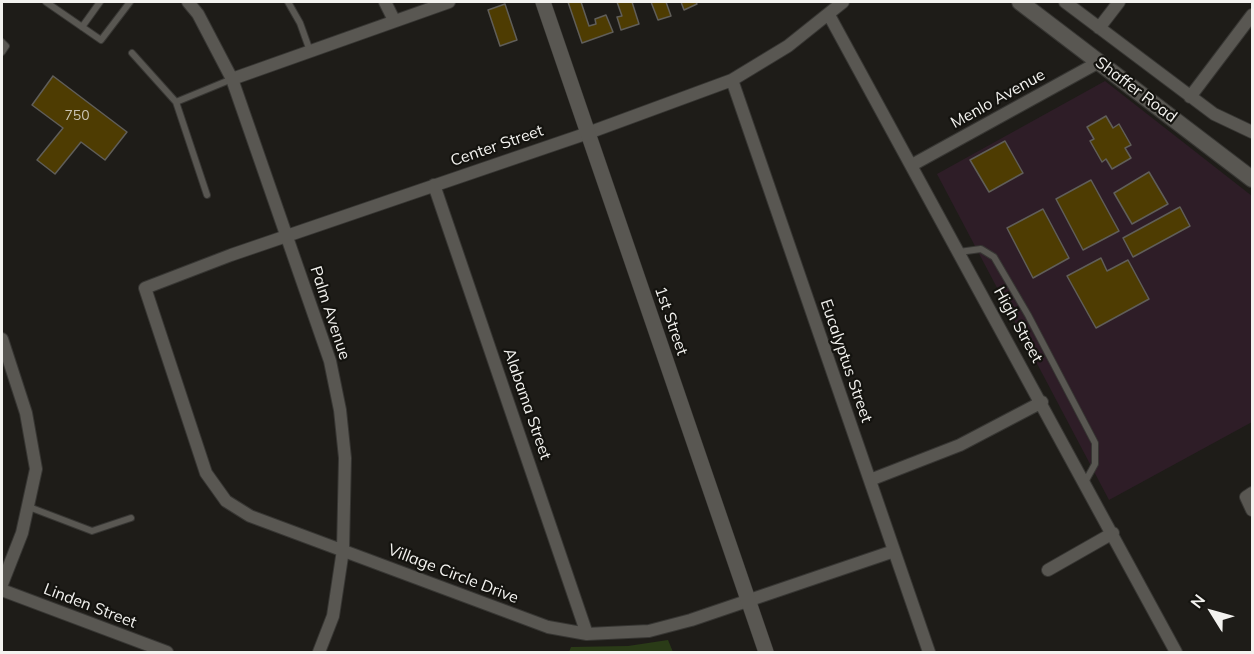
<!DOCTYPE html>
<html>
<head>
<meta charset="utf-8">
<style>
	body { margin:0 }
	#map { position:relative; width:1254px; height:654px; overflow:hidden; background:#1e1c18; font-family:Mulish,sans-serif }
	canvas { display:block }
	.frame { position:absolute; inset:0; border:3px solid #f3f2ef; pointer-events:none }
	.north { position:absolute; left:1182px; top:582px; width:60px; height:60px; -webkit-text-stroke:4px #14130f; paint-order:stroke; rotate:307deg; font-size:16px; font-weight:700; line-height:24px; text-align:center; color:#f3f2ef }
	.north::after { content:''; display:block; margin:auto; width:21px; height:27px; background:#f3f2ef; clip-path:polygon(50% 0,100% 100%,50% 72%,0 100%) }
</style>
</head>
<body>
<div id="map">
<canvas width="1254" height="654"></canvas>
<div class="frame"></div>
<div class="north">N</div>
</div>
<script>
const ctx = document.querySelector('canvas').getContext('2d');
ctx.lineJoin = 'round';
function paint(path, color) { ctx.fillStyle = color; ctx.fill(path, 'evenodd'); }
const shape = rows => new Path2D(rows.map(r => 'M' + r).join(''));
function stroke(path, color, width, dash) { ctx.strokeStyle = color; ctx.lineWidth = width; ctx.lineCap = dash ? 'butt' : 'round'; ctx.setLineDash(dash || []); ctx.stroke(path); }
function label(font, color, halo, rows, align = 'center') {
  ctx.font = font + ' Mulish,sans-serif'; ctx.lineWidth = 4.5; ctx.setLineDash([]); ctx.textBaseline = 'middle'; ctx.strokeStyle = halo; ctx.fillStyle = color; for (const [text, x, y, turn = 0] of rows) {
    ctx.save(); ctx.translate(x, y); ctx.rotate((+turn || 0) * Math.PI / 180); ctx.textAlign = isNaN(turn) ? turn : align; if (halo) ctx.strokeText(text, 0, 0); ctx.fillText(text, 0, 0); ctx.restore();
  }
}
paint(shape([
	[1105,81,1252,196,1252,422,1109,500,937,174]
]), '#2e1d27');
paint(shape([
	[668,640,673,652,569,652,571,647,628,646]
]), '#2a3b17');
const building = shape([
	[568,2,581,2,589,26,596,24,595,19,606,15,613,32,582,43,568,2],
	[617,2,632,2,639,24,621,30,617,17,622,16,617,2],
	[651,2,666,2,671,16,658,20,651,2],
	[681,2,696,2,697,4,684,10,681,2],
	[505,4,517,40,500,46,488,10,505,4],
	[53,76,127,132,105,160,81,142,55,174,37,160,63,128,32,105,53,76],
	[1106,116,1113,128,1119,124,1131,145,1125,148,1131,158,1112,169,1106,159,1102,162,1090,141,1094,139,1087,127,1106,116],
	[1005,141,1023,173,989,192,970,160,1005,141],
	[1149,172,1168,204,1132,224,1114,193,1149,172],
	[1091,180,1119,231,1083,250,1056,199,1091,180],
	[1180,207,1190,226,1133,257,1123,238,1180,207],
	[1043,209,1069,258,1033,278,1007,228,1043,209],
	[1101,258,1107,271,1128,260,1149,299,1096,328,1067,276,1101,258]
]);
paint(building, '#4e3c02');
stroke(building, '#605e59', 1.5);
const service = shape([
	[46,2,101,40,130,2],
	[288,2,300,23,310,51],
	[82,27,100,2],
	[2,42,6,46,2,52],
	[132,53,176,102,207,195],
	[176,102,232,79],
	[959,252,981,249,994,257,1028,315,1095,443,1095,464,1085,482],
	[29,507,92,531,131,518]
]);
const minor = shape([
	[188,2,198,14,232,79,330,361,340,410,345,458,343,550,333,616,319,652],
	[385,2,394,20],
	[843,2,788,46,732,80,588,133,231,255,145,288,206,473,226,501,250,516,548,627,587,634,649,631,691,620,894,551],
	[1065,2,1214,114,1252,132],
	[829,15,1176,652],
	[1099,28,1119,2],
	[232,79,449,2],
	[732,80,929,652],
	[1190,97,1252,15],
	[912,165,1099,62],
	[434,185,587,634],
	[2,339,26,413,36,469,22,533,2,584],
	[870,480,960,445,1042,402],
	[1252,493,1246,497,1252,510],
	[1048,570,1113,533],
	[2,590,167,652]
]);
const tertiary = shape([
	[543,2,766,652]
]);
const secondary = shape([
	[1020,2,1252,179]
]);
stroke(service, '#373633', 8);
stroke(minor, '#373633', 14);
stroke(tertiary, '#373633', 16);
stroke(secondary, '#373633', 18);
stroke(service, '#595752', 6);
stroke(minor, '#595752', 12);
stroke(tertiary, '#595752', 15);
stroke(secondary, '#595752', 16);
label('14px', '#cac4b4', null, [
	["750",77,116]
]);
label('16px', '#f3f2ef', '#14130f', [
	["Shaffer Road",1136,90,37],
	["Menlo Avenue",998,99,-29],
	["Center Street",497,146,-19],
	["Palm Avenue",330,313,72],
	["1st Street",671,321,71],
	["High Street",1018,325,61],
	["Eucalyptus Street",846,361,71],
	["Alabama Street",527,404,71],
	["Village Circle Drive",453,574,21],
	["Linden Street",90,606,21]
]);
</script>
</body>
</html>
